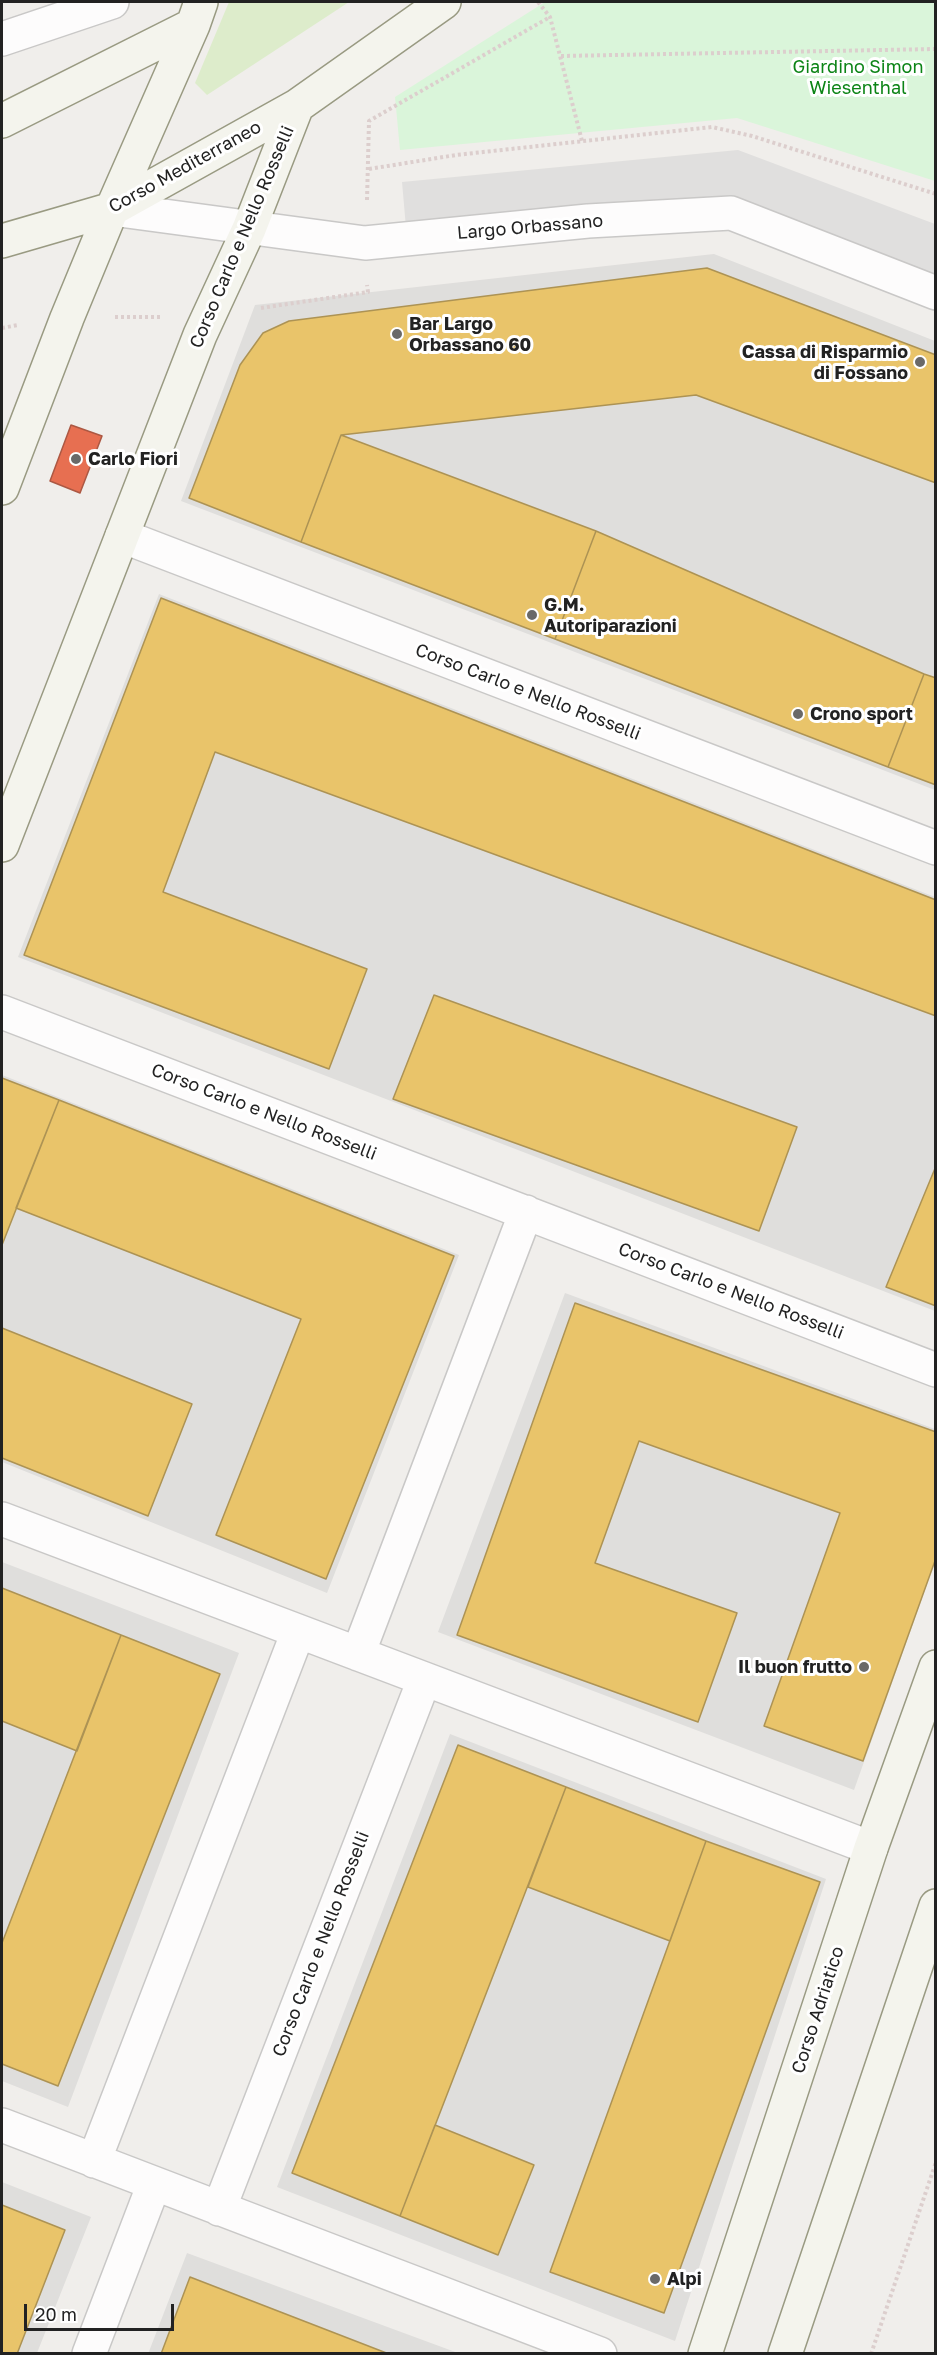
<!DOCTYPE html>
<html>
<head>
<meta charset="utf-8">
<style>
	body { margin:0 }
	#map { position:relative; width:937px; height:2355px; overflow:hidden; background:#f0eeeb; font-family:"Golos Text",sans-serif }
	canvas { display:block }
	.frame { position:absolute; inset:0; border:3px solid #222; pointer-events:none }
	.scale { position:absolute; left:24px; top:2304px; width:150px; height:27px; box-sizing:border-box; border:3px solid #222; border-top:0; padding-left:8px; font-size:18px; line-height:21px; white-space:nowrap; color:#222; -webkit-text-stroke:4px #fff; paint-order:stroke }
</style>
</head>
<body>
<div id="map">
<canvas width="937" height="2355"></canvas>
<div class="frame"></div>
<div class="scale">20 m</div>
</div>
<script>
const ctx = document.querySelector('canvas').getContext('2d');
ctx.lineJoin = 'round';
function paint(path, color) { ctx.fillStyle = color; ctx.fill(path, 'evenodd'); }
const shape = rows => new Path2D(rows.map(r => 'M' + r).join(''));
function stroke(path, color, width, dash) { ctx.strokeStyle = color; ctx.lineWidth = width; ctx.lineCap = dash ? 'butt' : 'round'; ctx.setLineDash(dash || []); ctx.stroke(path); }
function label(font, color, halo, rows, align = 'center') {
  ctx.font = font + ' "Golos Text",sans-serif'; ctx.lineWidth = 6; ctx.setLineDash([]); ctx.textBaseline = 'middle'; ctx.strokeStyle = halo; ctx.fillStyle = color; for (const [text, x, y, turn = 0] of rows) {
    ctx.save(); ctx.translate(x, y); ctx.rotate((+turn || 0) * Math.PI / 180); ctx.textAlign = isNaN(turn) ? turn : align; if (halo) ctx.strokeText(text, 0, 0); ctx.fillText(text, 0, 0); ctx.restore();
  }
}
paint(shape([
	[714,254,935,341,935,790,181,501,255,305],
	[159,594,935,897,935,1311,18,957],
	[2,1075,459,1255,327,1593,2,1462],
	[565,1293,935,1429,935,1562,854,1790,438,1632],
	[2,1562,239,1653,68,2107,2,2081],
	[450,1734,826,1879,675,2341,277,2187],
	[2,2182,91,2217,37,2353,2,2353],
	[187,2253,458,2353,148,2354]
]), '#dfdedc');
paint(shape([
	[229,2,349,2,207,95,195,83]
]), '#ddeccb');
paint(shape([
	[545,2,935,2,935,181,737,118,400,150,395,97]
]), '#daf5da');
paint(shape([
	[738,150,935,224,935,293,731,213,407,239,402,182]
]), '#e0dfde');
const homes = shape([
	[707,268,936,355,936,483,696,395,341,435,301,542,189,498,240,365,263,333,289,321,707,268],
	[341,435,596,531,555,639,301,542,341,435],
	[596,531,924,674,888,767,555,639,596,531],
	[161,598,936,900,936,1016,215,752,163,892,367,969,329,1069,24,955,161,598],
	[924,674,936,678,936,785,888,767,924,674],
	[434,995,797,1127,759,1231,393,1099,434,995],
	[2,1078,59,1100,2,1245,2,1078],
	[59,1100,454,1256,326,1579,216,1535,301,1319,16,1208,59,1100],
	[936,1166,936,1306,886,1287,936,1166],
	[575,1303,936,1432,936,1558,863,1761,764,1726,840,1513,639,1441,595,1563,737,1613,698,1722,457,1635,575,1303],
	[2,1328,192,1404,148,1516,2,1458,2,1328],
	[2,1588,121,1635,77,1751,2,1721,2,1588],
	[121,1635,220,1674,58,2086,2,2064,2,1943,121,1635],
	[458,1745,566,1787,400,2216,292,2173,458,1745],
	[566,1787,706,1841,670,1941,528,1887,566,1787],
	[706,1841,820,1882,664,2313,550,2272,706,1841],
	[435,2125,534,2165,498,2255,400,2216,435,2125],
	[2,2205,65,2230,17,2354,2,2354,2,2205],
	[190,2277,389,2354,161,2354,190,2277]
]);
paint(homes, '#e9c46a');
stroke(homes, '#ad9354', 1.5);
const shops = shape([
	[71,425,102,436,80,493,50,481,71,425]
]);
paint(shops, '#e76f51');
stroke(shops, '#ac5843', 1.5);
const street = shape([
	[2,39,112,2],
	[112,209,365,243,588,221,731,213,936,293],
	[122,536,936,848],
	[2,1012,936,1370],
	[2,1519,871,1848],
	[358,1654,526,1212],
	[2,2125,600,2354],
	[94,2161,298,1632],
	[219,2209,424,1680],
	[89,2354,154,2184]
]);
const secondary = shape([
	[2,121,193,25],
	[2,241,112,209,297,106,444,2],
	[2,488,67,318,112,209,193,25,201,2],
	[2,845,200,335,249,229,297,106],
	[705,2354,871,1848,936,1667],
	[785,2354,936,1906]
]);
stroke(street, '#c9c8c7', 36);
stroke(secondary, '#999a82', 36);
stroke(shape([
	[538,2,550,17,582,141],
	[561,56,936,49],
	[369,169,456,155,712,127,752,136,936,194],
	[367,200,369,121,550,17],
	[261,308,368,292,367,285],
	[115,317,161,317],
	[2,328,18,325],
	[871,2354,936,2162]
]), '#dccecd', 4, [3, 3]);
stroke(street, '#fdfcfc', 33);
stroke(secondary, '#f4f4ed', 33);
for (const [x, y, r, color] of [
	[397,334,6,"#6a6968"],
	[920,362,6,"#6a6968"],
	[76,459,6,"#6a6968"],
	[532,615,6,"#6a6968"],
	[798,714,6,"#6a6968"],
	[864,1667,6,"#6a6968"],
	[655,2279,6,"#6a6968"]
]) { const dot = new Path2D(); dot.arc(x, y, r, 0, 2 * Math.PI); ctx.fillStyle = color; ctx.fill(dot); stroke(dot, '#fff', 2); }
label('18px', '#0c8416', '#fff', [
	["Giardino Simon",858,67],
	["Wiesenthal",858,88]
]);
label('18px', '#222', '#fff', [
	["Corso Mediterraneo",185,167,-29],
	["Largo Orbassano",530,227,-5],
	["Corso Carlo e Nello Rosselli",242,237,-67],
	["Corso Carlo e Nello Rosselli",528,692,21],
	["Corso Carlo e Nello Rosselli",264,1112,21],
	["Corso Carlo e Nello Rosselli",731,1291,21],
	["Corso Carlo e Nello Rosselli",321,1944,-69],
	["Corso Adriatico",818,2010,-72]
]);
label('bold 18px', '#222', '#fff', [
	["Bar Largo",409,324],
	["Orbassano 60",409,345],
	["Cassa di Risparmio",908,352,"right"],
	["di Fossano",908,373,"right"],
	["Carlo Fiori",88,459],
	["G.M.",544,605],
	["Autoriparazioni",544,626],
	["Crono sport",810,714],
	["Il buon frutto",852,1667,"right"],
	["Alpi",667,2279]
], 'left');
</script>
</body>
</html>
